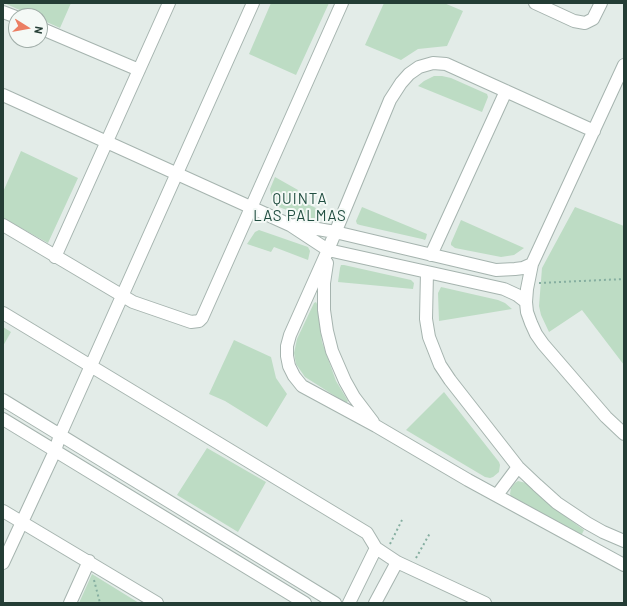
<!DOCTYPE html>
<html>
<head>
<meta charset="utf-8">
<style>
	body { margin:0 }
	#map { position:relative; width:627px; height:606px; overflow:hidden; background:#e3ece8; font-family:Barlow,sans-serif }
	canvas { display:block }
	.frame { position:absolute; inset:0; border:4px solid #243d35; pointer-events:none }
	.north { position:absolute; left:8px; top:8px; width:40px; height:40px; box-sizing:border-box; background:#f4f9f6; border:1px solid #a1aea9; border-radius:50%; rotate:101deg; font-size:11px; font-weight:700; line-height:16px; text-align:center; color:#243d35 }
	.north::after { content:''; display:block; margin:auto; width:14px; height:18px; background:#eb7e63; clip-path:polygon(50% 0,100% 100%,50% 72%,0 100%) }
</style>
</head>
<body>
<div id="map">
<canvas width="627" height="606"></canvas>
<div class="frame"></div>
<div class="north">N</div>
</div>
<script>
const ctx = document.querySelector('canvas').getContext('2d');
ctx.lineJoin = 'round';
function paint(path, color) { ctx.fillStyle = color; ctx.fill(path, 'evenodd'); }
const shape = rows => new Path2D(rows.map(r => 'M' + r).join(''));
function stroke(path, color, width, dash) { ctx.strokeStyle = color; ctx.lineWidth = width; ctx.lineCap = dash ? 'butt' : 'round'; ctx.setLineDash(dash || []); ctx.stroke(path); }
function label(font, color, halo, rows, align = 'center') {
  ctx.font = font + ' Barlow,sans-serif'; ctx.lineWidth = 4; ctx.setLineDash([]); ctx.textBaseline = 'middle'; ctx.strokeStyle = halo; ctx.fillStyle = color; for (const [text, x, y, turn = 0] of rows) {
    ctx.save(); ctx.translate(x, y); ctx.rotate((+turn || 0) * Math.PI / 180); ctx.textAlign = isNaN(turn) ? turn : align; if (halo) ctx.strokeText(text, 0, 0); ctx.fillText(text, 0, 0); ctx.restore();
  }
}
paint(shape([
	[4,3,71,3,60,28,40,19,40,16,33,16],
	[271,3,329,3,296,75,249,54],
	[384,3,444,3,463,11,447,46,418,49,401,60,365,45],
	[434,76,442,76,451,78,487,94,488,97,482,112,418,86,424,81],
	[21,151,78,178,48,243,3,218,3,192],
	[275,177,298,190,294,198,327,213,319,219,313,220,279,207,271,199,271,194,270,189],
	[362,207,427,234,426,238,425,240,422,239,360,225,357,224,356,221],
	[575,207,624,226,624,365,582,310,549,332,541,315,539,306,542,268],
	[461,220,524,248,514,255,501,257,455,248,451,245,451,243],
	[259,230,308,247,310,251,308,260,274,247,271,252,247,244,255,232],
	[341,265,344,265,411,280,414,283,413,289,338,282,340,268],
	[441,287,498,300,505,303,512,309,439,321,438,293],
	[316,302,317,304,322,342,336,381,348,401,346,403,305,377,296,364,294,353,297,339,314,303],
	[3,327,11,332,3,346],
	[234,340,271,357,276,378,287,394,267,427,225,401,209,394],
	[444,392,499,462,500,465,499,472,493,477,490,478,485,477,406,430],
	[207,448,266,482,238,532,177,495],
	[518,481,526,483,550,505,584,530,580,538,513,499,510,494,511,488,515,483],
	[92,574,139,603,79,603]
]), '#bddcc4');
const minor = shape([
	[535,3,574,21,585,23,593,19,601,3],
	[3,12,16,17],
	[40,28,139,70],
	[624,65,532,264,527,289,526,302,527,312,531,323,536,334,543,344,606,417,624,434],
	[3,95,290,225,328,250,504,289,517,295,526,302],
	[594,131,446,64,433,63,419,67,409,74,401,83,390,100,328,250,290,335,287,346,287,356,289,366,294,376,302,386,376,426,468,480,624,565],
	[3,225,133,302,191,322,199,321,202,318,342,3],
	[295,225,335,232,496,270,515,269,523,268,532,264],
	[431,255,506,91],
	[55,257,169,3],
	[327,263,324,283,324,310,327,331,332,351,345,381,354,397,373,422],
	[427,272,426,319,429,337,440,365,450,380,518,467,537,485,557,503,587,523,603,532,624,541],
	[3,313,367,533,376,548,397,562,485,603],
	[3,400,335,603],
	[3,419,305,603],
	[497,495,518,467],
	[3,511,157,603],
	[3,563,55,451,60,435,253,3],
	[70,603,89,561],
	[349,603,376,548],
	[375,603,397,562]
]);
stroke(minor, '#a6b4af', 14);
stroke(shape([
	[539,283,624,279],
	[390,544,402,520],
	[416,558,430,533],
	[94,580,100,603]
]), '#85aea0', 2, [2, 3]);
stroke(minor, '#fff', 12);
ctx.letterSpacing = '1px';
label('15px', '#214e41', '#f4f9f6', [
	["QUINTA",300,199],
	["LAS PALMAS",300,216]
]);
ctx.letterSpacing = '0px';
</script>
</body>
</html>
